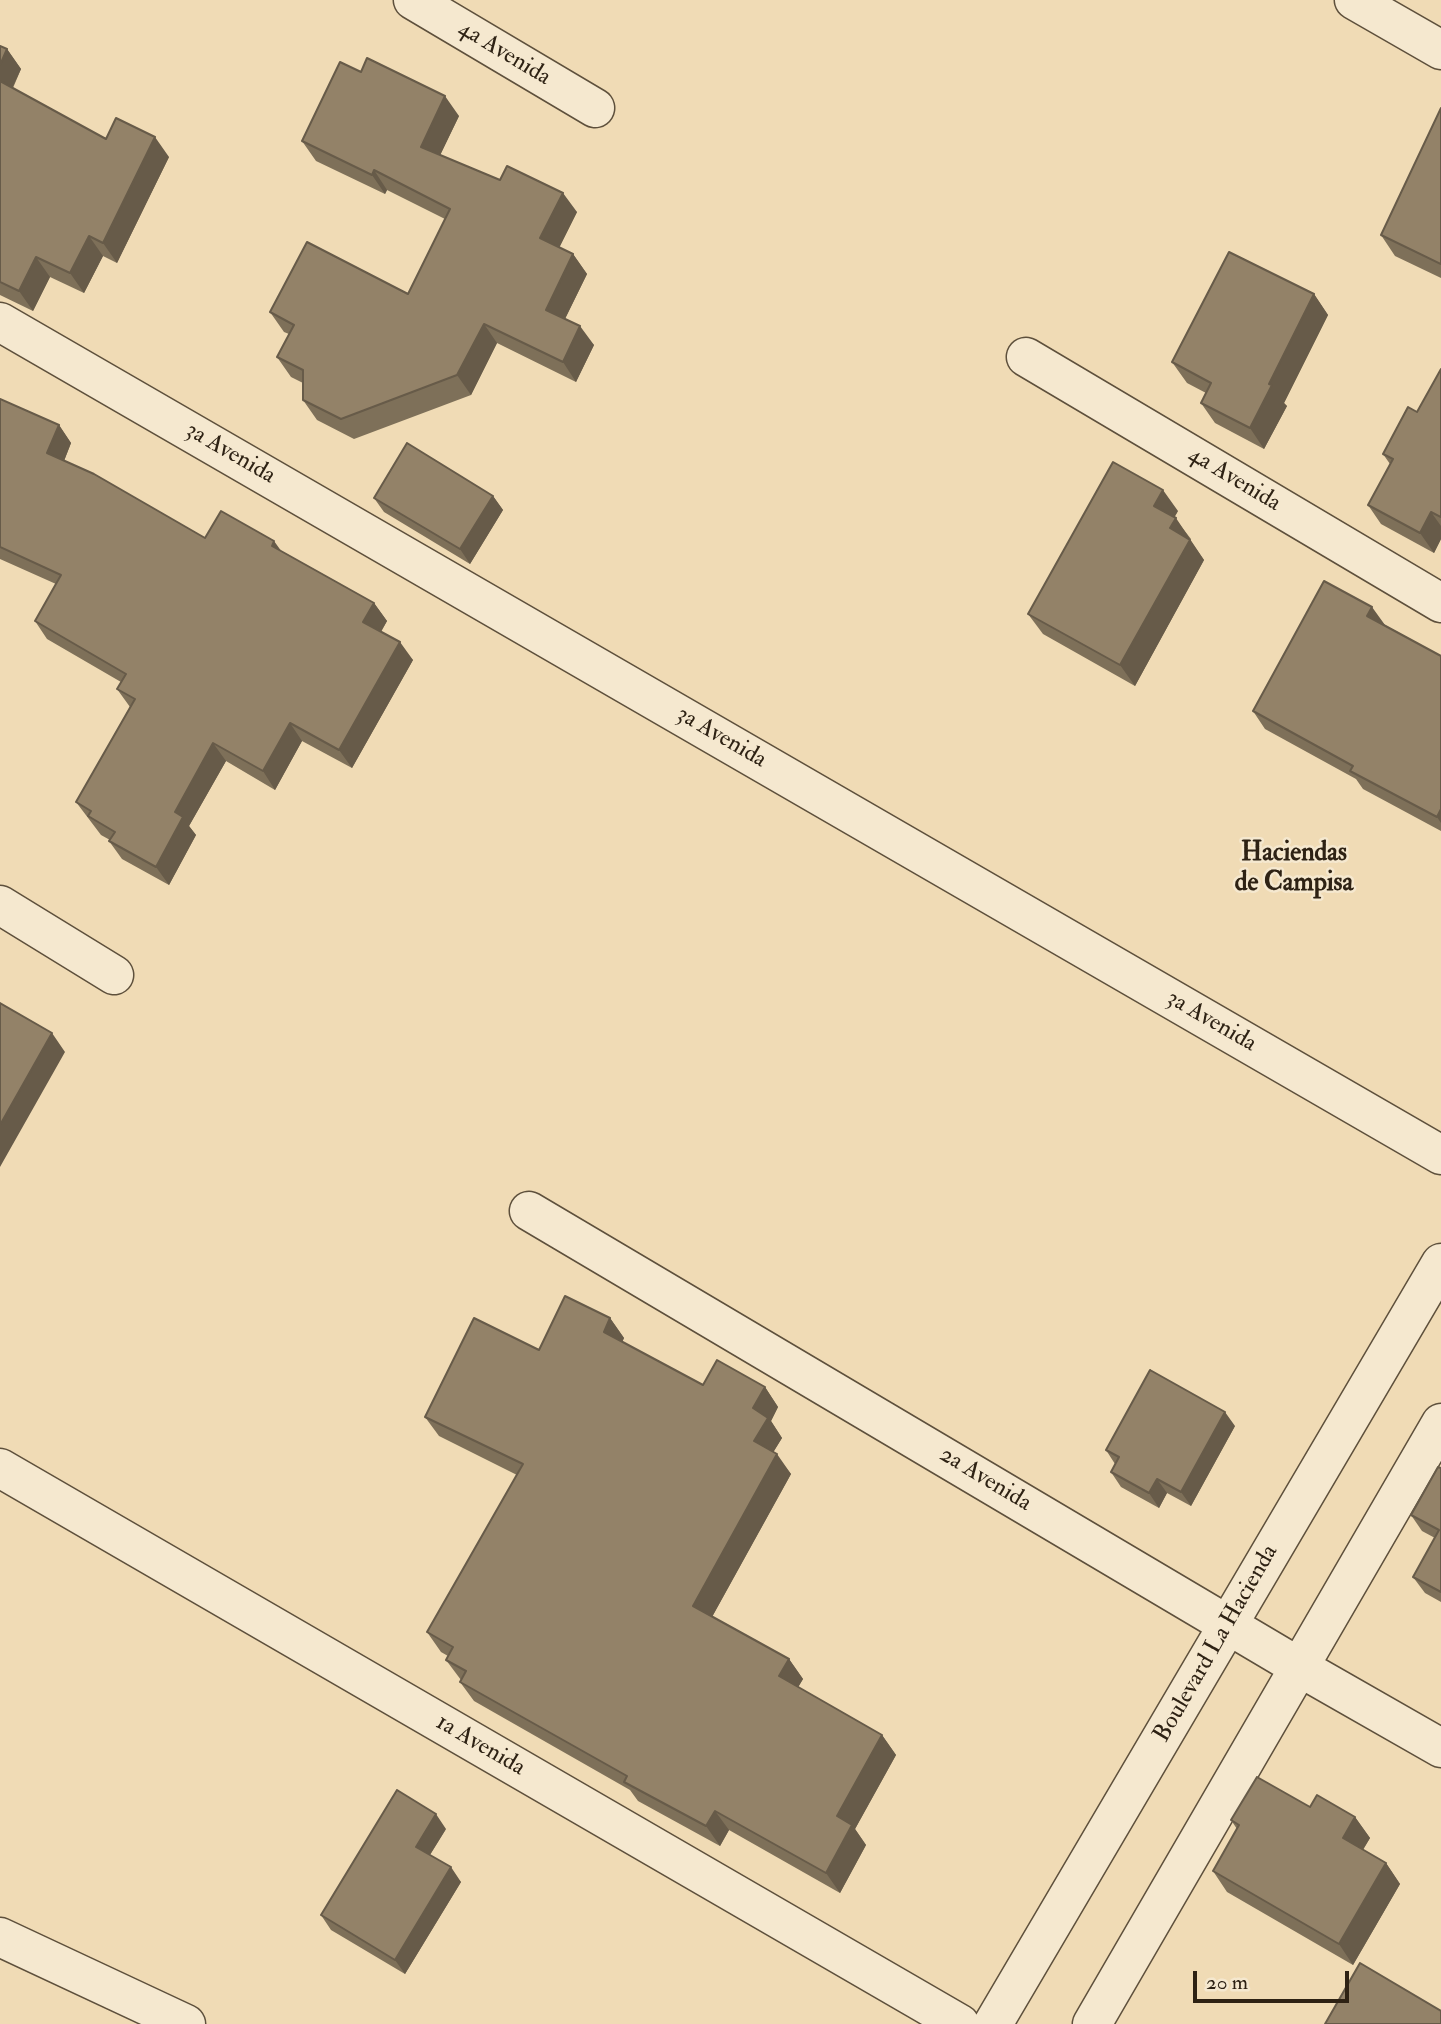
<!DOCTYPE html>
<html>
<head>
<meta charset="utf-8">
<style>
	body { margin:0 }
	#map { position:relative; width:1441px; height:2024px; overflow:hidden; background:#f0dbb5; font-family:"IM FELL Double Pica",serif }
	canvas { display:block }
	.scale { position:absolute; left:1193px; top:1971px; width:156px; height:32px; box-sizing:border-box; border:4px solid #2e2214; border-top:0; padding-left:9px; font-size:21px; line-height:24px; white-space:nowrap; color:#2e2214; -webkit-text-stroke:5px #f5e8cf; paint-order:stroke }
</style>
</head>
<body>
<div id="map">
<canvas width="1441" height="2024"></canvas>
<div class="scale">20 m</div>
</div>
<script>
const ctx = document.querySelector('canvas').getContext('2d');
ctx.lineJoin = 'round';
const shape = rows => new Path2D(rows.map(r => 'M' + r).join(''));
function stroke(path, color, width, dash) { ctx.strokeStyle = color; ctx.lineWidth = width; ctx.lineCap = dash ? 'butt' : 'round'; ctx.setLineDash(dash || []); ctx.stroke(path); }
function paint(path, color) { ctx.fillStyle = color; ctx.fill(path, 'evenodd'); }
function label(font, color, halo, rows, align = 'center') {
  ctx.font = font + ' "IM FELL Double Pica",serif'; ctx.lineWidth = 5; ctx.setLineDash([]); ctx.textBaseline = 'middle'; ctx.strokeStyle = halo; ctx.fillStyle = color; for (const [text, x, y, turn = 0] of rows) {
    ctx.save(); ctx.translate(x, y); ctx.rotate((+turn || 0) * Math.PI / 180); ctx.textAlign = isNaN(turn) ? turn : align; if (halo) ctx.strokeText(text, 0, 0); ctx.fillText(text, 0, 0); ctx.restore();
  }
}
const minor = shape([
	[413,0,595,108],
	[1354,0,1441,50],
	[0,322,1441,1155],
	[1026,357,1441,603],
	[0,905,114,975],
	[529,1211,1299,1667,1441,1748],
	[0,1468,960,2024],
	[0,1937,186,2024],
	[993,2024,1441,1263],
	[1092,2024,1441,1423]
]);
stroke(minor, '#5e503c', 41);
stroke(minor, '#f5e8cf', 38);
paint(shape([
	[0,46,7,49,21,69,13,88,106,139,169,157,117,263,103,256,84,293,50,277,33,311,0,295],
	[361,72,459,116,440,155,577,212,559,248,573,254,587,274,565,319,594,345,576,382,497,343,471,395,354,439,317,420,303,400,303,383,291,377,277,357,289,334,284,332,270,312,408,294,445,219,387,190,385,194,316,161,302,141],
	[1441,108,1441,278,1395,256,1381,235],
	[1314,294,1328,315,1284,403,1287,406,1264,449,1215,423,1201,403,1206,393,1187,383,1172,362],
	[1441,369,1441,539,1434,553,1381,524,1368,505,1390,464,1383,454,1417,412],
	[0,399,59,425,71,443,64,461,205,538,281,551,374,603,387,621,381,632,413,660,352,768,302,741,275,790,226,761,189,826,196,835,169,885,122,859,109,841,110,840,101,835,76,802,130,707,117,689,121,682,47,639,35,621,56,584,0,559],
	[493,496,503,510,470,564,384,512,374,498],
	[1178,511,1174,517,1191,539,1190,540,1204,560,1135,686,1043,634,1028,614],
	[1385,625,1441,656,1441,831,1363,789,1356,779,1265,729,1253,711],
	[610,1318,624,1338,622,1342,703,1385,765,1387,778,1407,771,1421,782,1438,773,1452,791,1474,712,1617,789,1659,803,1679,798,1687,882,1735,896,1755,855,1829,866,1845,840,1893,729,1830,720,1846,638,1801,630,1790,474,1701,460,1682,461,1680,446,1660,448,1656,441,1652,427,1632,517,1475,439,1436,425,1417,539,1350],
	[1235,1426,1191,1506,1167,1493,1159,1508,1121,1487,1111,1472,1115,1464,1106,1450],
	[1441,1468,1441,1602,1425,1593,1413,1577,1435,1538,1422,1531,1411,1515],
	[1310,1807,1355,1817,1370,1838,1363,1850,1386,1863,1400,1884,1353,1965,1227,1892,1213,1871,1237,1829,1231,1820],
	[446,1829,430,1855,461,1882,405,1974,331,1930,321,1915]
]), '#7e7059');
paint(shape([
	[7,49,21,69,8,97,0,86,0,65],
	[445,96,459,116,435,166,421,147],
	[155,137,169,157,117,263,103,243],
	[374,170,387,190,385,194,372,175],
	[563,193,577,212,554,258,540,238],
	[89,236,103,256,84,293,70,273],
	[573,254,587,274,560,329,546,310],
	[36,257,50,277,33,311,19,291],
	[1314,294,1328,315,1284,403,1287,406,1264,449,1250,428,1269,384],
	[484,324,497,343,471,395,457,375],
	[580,326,594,345,576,382,563,362],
	[59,425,71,443,60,471,47,453],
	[1163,490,1178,511,1169,527,1154,506],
	[493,496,503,510,470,564,460,549],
	[1431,512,1441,526,1441,539,1434,553,1420,533],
	[1176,518,1204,560,1135,686,1120,665,1170,528],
	[274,541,287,559,272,546],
	[374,603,387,621,376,640,363,622],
	[1372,607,1385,625,1380,634,1367,616],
	[400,642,413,660,352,768,339,750],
	[290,723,302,741,275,790,263,771],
	[213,743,226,761,189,826,196,835,169,885,156,867,175,812],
	[1441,809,1441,823,1437,817],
	[52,1033,65,1052,0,1167,0,1125],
	[610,1318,624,1338,618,1351,604,1332],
	[765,1387,778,1407,771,1421,782,1438,768,1461,754,1441,753,1408],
	[1225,1412,1235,1426,1191,1506,1181,1492],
	[777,1454,791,1474,707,1626,693,1606],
	[1157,1479,1167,1493,1159,1508,1149,1493],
	[789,1659,803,1679,793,1696,779,1676],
	[882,1735,896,1755,855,1829,866,1845,840,1893,826,1873,837,1816],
	[715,1811,729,1830,720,1846,706,1826],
	[436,1814,446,1829,426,1861,416,1847],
	[1355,1817,1370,1838,1357,1859,1343,1838],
	[1386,1863,1400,1884,1353,1965,1339,1944],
	[451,1867,461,1882,405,1974,395,1960]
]), '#675b49');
const building = shape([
	[0,46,7,49,0,65,0,46],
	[367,58,445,96,421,147,500,180,507,166,563,193,540,238,573,254,546,310,580,326,563,362,484,324,457,375,341,419,303,400,303,370,277,357,294,325,270,312,307,242,408,294,450,209,374,170,372,175,302,141,340,62,361,72,367,58],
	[0,81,106,139,116,118,155,137,103,243,89,236,70,273,36,257,19,291,0,282,0,81],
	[1441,108,1441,264,1381,235,1441,108],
	[1229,252,1314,294,1269,384,1272,385,1250,428,1201,403,1211,383,1172,362,1229,252],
	[1441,369,1441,517,1431,512,1420,533,1368,505,1393,459,1383,454,1408,407,1417,412,1441,369],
	[0,399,59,425,47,453,94,474,205,538,221,511,274,541,272,546,374,603,363,622,400,642,339,750,290,723,263,771,213,743,175,812,183,817,156,867,109,841,115,832,88,816,91,811,76,802,135,699,117,689,126,674,35,621,61,575,0,547,0,399],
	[407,443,493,496,460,549,374,498,407,443],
	[1113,462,1163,490,1154,506,1176,518,1170,528,1190,540,1120,665,1028,614,1113,462],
	[1324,581,1372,607,1367,616,1441,656,1441,809,1437,817,1350,771,1353,766,1253,711,1324,581],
	[0,1003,52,1033,0,1125,0,1003],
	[565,1296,610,1318,604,1332,703,1385,717,1360,765,1387,753,1408,768,1418,754,1441,777,1454,693,1606,789,1659,779,1676,882,1735,837,1816,852,1825,826,1873,715,1811,706,1826,624,1782,627,1776,460,1682,466,1671,446,1660,453,1647,427,1632,523,1464,425,1417,474,1318,539,1350,565,1296],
	[1150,1370,1225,1412,1181,1492,1157,1479,1149,1493,1111,1472,1119,1457,1106,1450,1150,1370],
	[1438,1467,1441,1468,1441,1592,1413,1577,1439,1530,1411,1515,1438,1467],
	[1257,1777,1310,1807,1317,1795,1355,1817,1343,1838,1386,1863,1339,1944,1213,1871,1239,1825,1231,1820,1257,1777],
	[397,1790,436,1814,416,1847,451,1867,395,1960,321,1915,397,1790],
	[1360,1963,1441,2011,1441,2024,1325,2024,1360,1963]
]);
paint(building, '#938268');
stroke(building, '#675b49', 2);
label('24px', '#2e2214', '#f5e8cf', [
	["4a Avenida",504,54,31],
	["3a Avenida",230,454,30],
	["4a Avenida",1234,480,31],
	["3a Avenida",721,738,30],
	["3a Avenida",1211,1022,30],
	["2a Avenida",985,1480,31],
	["Boulevard La Hacienda",1217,1644,-60],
	["1a Avenida",480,1746,30]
]);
label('bold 26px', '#2e2214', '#f5e8cf', [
	["Haciendas",1294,854],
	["de Campisa",1294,884]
]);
</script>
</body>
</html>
